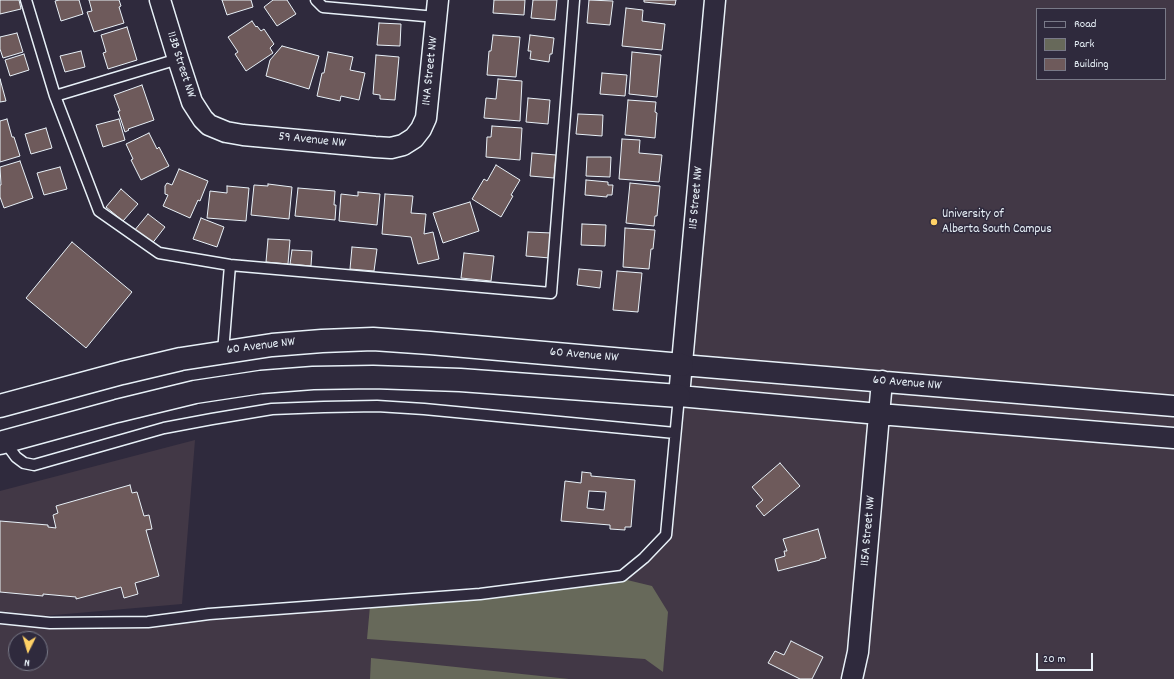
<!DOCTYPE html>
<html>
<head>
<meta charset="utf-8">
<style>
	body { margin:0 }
	#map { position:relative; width:1174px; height:679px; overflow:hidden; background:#2f2a3d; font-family:Dekko,sans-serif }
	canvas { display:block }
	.legend { position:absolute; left:1036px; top:8px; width:130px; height:72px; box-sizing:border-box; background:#2f2a3d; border:1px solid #797a88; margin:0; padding:5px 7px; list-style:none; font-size:12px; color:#e8f1f8 }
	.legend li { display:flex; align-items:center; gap:8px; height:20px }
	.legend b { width:20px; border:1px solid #797a88 }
	.north { position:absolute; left:8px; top:631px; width:40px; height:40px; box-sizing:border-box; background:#2f2a3d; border:1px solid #797a88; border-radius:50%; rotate:185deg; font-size:11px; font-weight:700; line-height:16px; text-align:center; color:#e8f1f8 }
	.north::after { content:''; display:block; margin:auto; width:14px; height:18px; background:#ffd166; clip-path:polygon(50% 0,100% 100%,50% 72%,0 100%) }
	.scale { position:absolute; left:1036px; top:653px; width:57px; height:18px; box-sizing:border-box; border:2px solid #e8f1f8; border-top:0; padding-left:5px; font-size:12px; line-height:14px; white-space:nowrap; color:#e8f1f8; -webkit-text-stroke:3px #2f2a3d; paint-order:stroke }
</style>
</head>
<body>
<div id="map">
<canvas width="1174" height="679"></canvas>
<ul class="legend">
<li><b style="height:5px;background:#2f2a3d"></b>Road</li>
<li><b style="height:11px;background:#67695a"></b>Park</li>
<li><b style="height:11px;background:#6e5a5b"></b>Building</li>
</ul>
<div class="north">N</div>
<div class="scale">20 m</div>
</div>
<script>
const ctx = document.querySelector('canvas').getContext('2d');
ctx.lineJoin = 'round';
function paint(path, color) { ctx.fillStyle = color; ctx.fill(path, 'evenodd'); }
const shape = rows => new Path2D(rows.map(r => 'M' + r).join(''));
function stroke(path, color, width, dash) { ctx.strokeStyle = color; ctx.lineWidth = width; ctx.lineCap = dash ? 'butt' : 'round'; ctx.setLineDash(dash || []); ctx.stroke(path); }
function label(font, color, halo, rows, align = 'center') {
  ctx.font = font + ' Dekko,sans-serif'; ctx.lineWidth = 3; ctx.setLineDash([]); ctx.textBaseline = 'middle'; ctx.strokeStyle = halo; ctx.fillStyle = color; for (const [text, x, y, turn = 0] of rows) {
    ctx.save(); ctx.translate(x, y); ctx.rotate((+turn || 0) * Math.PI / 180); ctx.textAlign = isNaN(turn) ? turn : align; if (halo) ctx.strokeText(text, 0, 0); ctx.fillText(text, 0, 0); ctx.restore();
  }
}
paint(shape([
	[715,0,1174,0,1174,679,0,679,0,618,148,622,622,576,666,535],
	[1037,9,1165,9,1165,79,1037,79],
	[16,639,40,639,40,663,16,663],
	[195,440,182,604,43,616,0,611,0,491]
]), '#423846');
paint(shape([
	[623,579,652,586,668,612,663,672,645,659,367,639,370,606],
	[371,658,569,679,370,679]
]), '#67695a');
const building = shape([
	[0,0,19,0,21,9,0,14,0,0],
	[59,0,79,0,83,14,61,21,55,1,59,0],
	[89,0,119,0,121,6,119,7,124,23,94,32,87,12,92,11,89,0],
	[222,0,251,0,253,7,227,15,222,0],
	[273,0,287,0,296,14,277,26,264,7,273,0],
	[494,0,525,0,524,15,493,13,494,0],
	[533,0,557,0,555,20,531,18,533,0],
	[589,0,613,1,610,25,587,23,589,0],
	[644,0,676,0,675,5,644,2,644,0],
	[626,8,643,10,642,21,665,24,662,50,622,46,626,8],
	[252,21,256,27,257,26,261,31,264,29,274,44,270,48,273,53,246,71,235,54,238,52,228,37,252,21],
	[379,23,401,24,400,46,377,45,379,23],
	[127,27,137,60,108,69,103,53,106,52,101,35,127,27],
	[17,33,23,52,3,58,0,49,0,37,17,33],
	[493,35,520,37,516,77,487,75,489,51,491,51,493,35],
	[530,35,554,38,552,54,550,54,549,62,530,59,531,51,528,51,530,35],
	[282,46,319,56,309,89,266,76,270,60,282,46],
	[81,51,85,67,65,72,60,56,81,51],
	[328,52,353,57,350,70,365,73,359,100,341,96,340,101,317,96,322,73,324,73,328,52],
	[632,52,661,55,657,97,629,94,632,52],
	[24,54,29,70,10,76,5,60,24,54],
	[376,55,399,57,395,100,380,99,380,95,373,94,376,55],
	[602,73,627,75,625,96,600,94,602,73],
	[0,79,6,101,0,102,0,79],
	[498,79,522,81,520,121,484,118,486,98,496,99,498,79],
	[142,85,154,120,128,129,129,130,125,132,118,111,120,111,114,95,142,85],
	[528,98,550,100,548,124,526,122,528,98],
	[628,100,656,102,655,112,657,113,655,138,625,135,628,100],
	[578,114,603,115,602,136,576,134,578,114],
	[7,119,12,137,14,137,20,156,0,162,0,121,7,119],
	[119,119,125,140,103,147,96,125,119,119],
	[492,126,522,128,520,160,486,157,487,137,491,137,492,126],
	[46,128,52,148,31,154,25,134,46,128],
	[149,133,157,149,159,147,169,166,141,180,131,160,133,159,126,144,149,133],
	[622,139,640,140,639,153,662,155,659,182,619,179,622,139],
	[532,153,556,155,554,178,530,176,532,153],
	[587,157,611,157,610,177,586,176,587,157],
	[20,161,33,198,4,208,0,197,0,185,1,185,0,167,20,161],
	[496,165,520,180,511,195,513,196,501,217,472,199,484,179,487,181,496,165],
	[60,167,67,189,44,195,37,173,60,167],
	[179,169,208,181,200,201,198,200,190,218,163,206,168,195,165,194,165,186,167,183,172,185,179,169],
	[586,180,608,182,608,185,613,185,612,195,607,195,607,197,585,195,586,180],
	[630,183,660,186,657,216,655,216,654,226,626,223,630,183],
	[268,184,292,187,289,219,251,215,254,185,268,186,268,184],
	[227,186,249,188,246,221,207,218,210,191,227,193,227,186],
	[298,188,335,191,334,205,336,205,335,220,295,216,298,188],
	[121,189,138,204,123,221,106,207,121,189],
	[358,192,380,194,377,225,339,221,341,194,358,196,358,192],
	[385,194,413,196,411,213,426,214,424,234,433,232,439,259,418,264,411,237,382,234,385,194],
	[470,202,479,231,443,243,433,213,470,202],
	[148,214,165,227,151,245,134,231,148,214],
	[201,218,224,227,217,247,193,239,201,218],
	[582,224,606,225,605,246,581,245,582,224],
	[625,228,655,230,653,249,651,249,649,269,623,267,625,228],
	[528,232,552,233,550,258,526,256,528,232],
	[268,239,290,240,288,264,266,262,268,239],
	[72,242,132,292,86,348,26,298,72,242],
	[352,247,377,249,374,271,350,269,352,247],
	[292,250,312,251,311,266,290,264,292,250],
	[464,253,494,256,491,281,461,278,464,253],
	[579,269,602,271,600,288,577,285,579,269],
	[617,271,642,273,638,312,613,310,617,271],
	[780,463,800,486,764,516,756,506,763,500,752,487,780,463],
	[582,472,591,473,591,476,635,480,631,527,625,527,625,530,610,529,610,525,561,521,565,481,581,483,582,472],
	[589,491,606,492,604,510,587,508,589,491],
	[130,485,132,493,137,492,144,516,149,515,152,529,146,530,159,576,135,583,138,594,124,598,121,587,76,599,76,597,43,594,43,596,0,592,0,521,48,525,48,527,56,528,53,515,58,513,56,506,130,485],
	[818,529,826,558,820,559,820,560,778,571,775,559,785,556,784,551,787,551,783,539,818,529],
	[791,641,823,657,812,679,800,679,768,663,775,651,784,655,791,641]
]);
paint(building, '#6e5a5b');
stroke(building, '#e8f1f8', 1);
const service = shape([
	[26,0,55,96,99,211,159,253,230,265,551,293,574,0],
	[316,0,323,7,436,17],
	[55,96,178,59],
	[223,352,230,265],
	[5,442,16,457,24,463,34,465,164,428,212,419,272,409,324,407,377,406,424,409,675,433],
	[0,618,50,623,148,622,209,614,480,594,622,576,644,558,666,535,679,396]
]);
const minor = shape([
	[160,0,178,59,192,102,203,119,209,125,226,132,243,135,375,147,391,148,403,145,414,138,421,129,426,118,438,0],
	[715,0,679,396,879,414,1174,438],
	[682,365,1174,406],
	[852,679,858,652,882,381]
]);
const tertiary = shape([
	[0,406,122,373,181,359,272,345,322,341,373,339,430,343,682,365],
	[0,443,117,411,195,392,261,382,313,378,373,377,460,380,679,396]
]);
stroke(service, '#e8f1f8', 13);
stroke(minor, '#e8f1f8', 23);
stroke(tertiary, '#e8f1f8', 25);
stroke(service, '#2f2a3d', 10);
stroke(minor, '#2f2a3d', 20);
stroke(tertiary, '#2f2a3d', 22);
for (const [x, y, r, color] of [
	[934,222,4,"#ffd166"]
]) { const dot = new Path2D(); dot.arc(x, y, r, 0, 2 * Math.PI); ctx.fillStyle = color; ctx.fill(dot); stroke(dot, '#2f2a3d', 1.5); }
label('13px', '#e8f1f8', '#2f2a3d', [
	["113B Street NW",180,65,72],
	["114A Street NW",431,71,-84],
	["59 Avenue NW",312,141,6],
	["115 Street NW",697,198,-85],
	["60 Avenue NW",261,347,-7],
	["60 Avenue NW",584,356,5],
	["60 Avenue NW",907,384,5],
	["115A Street NW",869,531,-85]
]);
label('13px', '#e8f1f8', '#2f2a3d', [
	["University of",942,215],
	["Alberta South Campus",942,230]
], 'left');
</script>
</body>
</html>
